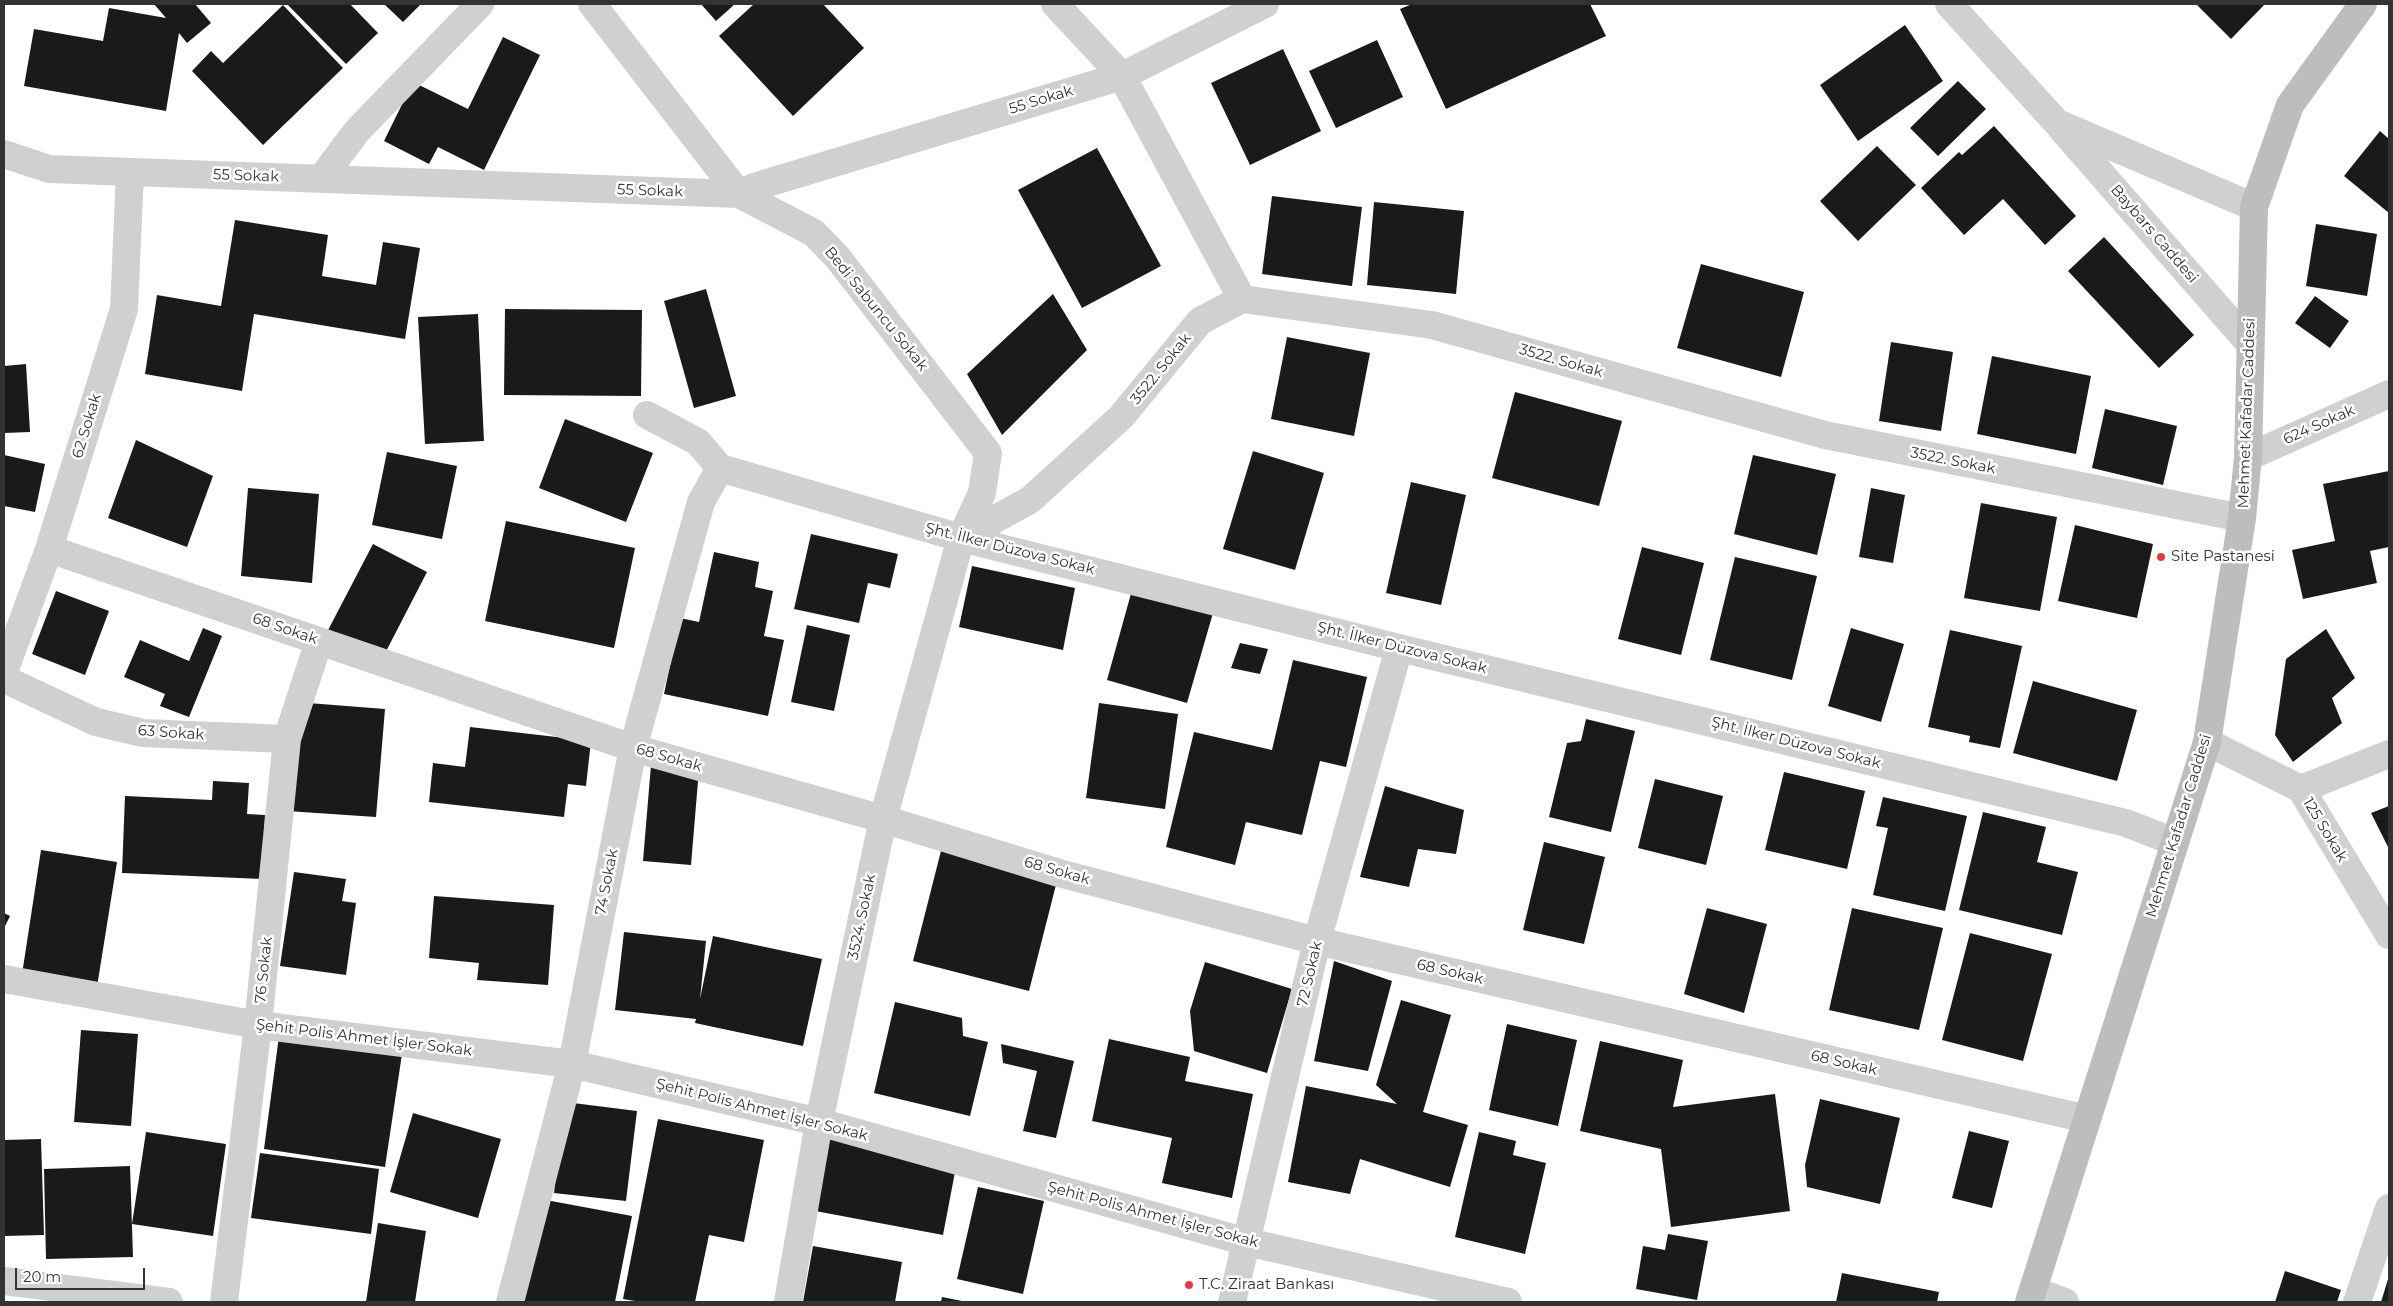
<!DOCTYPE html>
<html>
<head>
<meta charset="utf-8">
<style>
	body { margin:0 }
	#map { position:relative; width:2393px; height:1306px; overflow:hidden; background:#fff; font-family:Montserrat,sans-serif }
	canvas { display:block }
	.frame { position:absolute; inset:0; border:5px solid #333; pointer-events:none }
	.scale { position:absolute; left:15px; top:1268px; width:130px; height:22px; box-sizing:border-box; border:2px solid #333; border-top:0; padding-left:6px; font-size:15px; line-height:18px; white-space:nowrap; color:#333; -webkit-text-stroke:4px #fff; paint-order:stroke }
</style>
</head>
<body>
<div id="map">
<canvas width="2393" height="1306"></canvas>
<div class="frame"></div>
<div class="scale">20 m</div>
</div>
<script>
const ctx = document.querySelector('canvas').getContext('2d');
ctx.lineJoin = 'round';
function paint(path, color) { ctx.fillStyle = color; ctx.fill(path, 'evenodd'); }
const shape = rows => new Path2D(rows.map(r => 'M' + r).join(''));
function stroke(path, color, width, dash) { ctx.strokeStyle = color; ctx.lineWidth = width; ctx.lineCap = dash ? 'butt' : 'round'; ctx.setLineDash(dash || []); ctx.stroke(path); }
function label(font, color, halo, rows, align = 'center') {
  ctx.font = font + ' Montserrat,sans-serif'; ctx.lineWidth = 5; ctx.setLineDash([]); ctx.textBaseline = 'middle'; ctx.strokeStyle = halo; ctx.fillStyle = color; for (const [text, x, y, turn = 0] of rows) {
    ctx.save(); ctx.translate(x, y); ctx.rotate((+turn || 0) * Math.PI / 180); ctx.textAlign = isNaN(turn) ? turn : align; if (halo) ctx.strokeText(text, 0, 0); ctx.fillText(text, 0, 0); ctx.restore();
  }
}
paint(shape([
	[154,4,195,4,211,23,187,43,179,33,166,111,24,86,34,29,103,41,109,8,166,18],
	[287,4,350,4,378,33,346,64],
	[384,4,421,4,403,22],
	[701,4,735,4,716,21],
	[754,4,823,4,864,48,793,116,719,36],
	[1412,4,1590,4,1606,36,1446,109,1400,9],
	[2196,4,2265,4,2231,39],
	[283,5,343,68,263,145,192,71,211,51,223,63],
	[1905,25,1943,81,1858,141,1820,85],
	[503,37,540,55,484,170,438,147,429,164,384,141,413,82,468,109],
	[1377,40,1403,97,1336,128,1309,71],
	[1283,49,1321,131,1250,165,1211,83],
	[1958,81,1986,109,1938,156,1910,128],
	[1994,126,2076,216,2045,245,2003,199,1964,235,1921,188,1959,152,1962,155],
	[2380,131,2389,139,2389,213,2344,176],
	[1877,146,1916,185,1858,241,1820,201],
	[1097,148,1161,266,1082,308,1018,190],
	[1272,196,1362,207,1352,286,1262,274],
	[1374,202,1464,211,1456,294,1367,285],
	[235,220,328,235,322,276,376,285,383,242,420,248,405,339,254,314,242,391,145,374,157,295,221,306],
	[2316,224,2377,234,2367,296,2306,286],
	[2104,237,2194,335,2159,368,2068,271],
	[1701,264,1804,292,1781,377,1677,348],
	[706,289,736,396,694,408,664,301],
	[1053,294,1087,350,1002,435,967,374],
	[2315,296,2349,321,2330,348,2295,323],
	[505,309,642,310,641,396,504,395],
	[478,314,484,441,425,444,418,317],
	[1287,337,1370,353,1354,436,1271,419],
	[1891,342,1953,352,1941,431,1879,421],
	[1992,356,2091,376,2076,454,1977,434],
	[26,364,30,432,4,433,4,366],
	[1515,392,1622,421,1599,506,1492,478],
	[2105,409,2177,426,2163,485,2092,468],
	[565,419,653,453,626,522,539,488],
	[136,440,213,476,187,547,108,518],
	[1253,451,1324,473,1295,570,1223,549],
	[387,452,457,466,442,539,372,525],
	[4,455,45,464,35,512,4,506],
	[1753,455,1836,474,1817,555,1734,534],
	[2389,471,2389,547,2370,551,2377,583,2303,599,2292,550,2335,541,2323,484],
	[1411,482,1466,495,1441,605,1386,593],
	[248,488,319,494,312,583,241,576],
	[1871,488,1905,495,1893,563,1859,557],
	[1981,503,2057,517,2040,611,1964,598],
	[506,521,635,548,614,648,485,621],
	[2075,525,2153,544,2137,618,2058,601],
	[811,534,898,554,890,588,868,583,859,623,794,609],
	[373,544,427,572,380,663,326,634],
	[1642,547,1704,563,1681,655,1618,639],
	[714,552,759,562,755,587,773,591,764,636,784,640,768,716,664,694,680,618,699,622],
	[1735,557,1817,576,1792,680,1710,660],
	[972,566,1075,588,1063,650,959,627],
	[1132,590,1213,613,1187,703,1107,680],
	[56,591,109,611,85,675,32,654],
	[807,625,850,635,834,711,791,702],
	[203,628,222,636,189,717,160,706,165,694,124,677,140,640,189,661],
	[1851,628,1904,644,1881,722,1828,706],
	[2326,629,2355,678,2332,698,2342,723,2293,762,2275,735,2286,659],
	[1950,630,2022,646,2000,748,1969,742,1970,736,1928,727],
	[1240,643,1268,649,1260,674,1231,668],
	[1293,660,1367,677,1346,767,1320,761,1302,835,1246,822,1235,865,1166,847,1194,732,1272,750],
	[2033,681,2137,710,2117,781,2013,753],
	[295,702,385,709,376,817,287,811],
	[1099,703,1178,714,1165,809,1086,798],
	[1586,719,1635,731,1611,832,1549,817,1567,743,1581,741],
	[470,727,591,741,586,786,568,784,564,817,429,802,433,763,465,767],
	[651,765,699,769,691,865,643,861],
	[1784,772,1865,791,1847,869,1765,850],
	[1655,779,1723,796,1706,865,1638,848],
	[213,781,249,783,247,814,265,815,262,879,122,873,125,796,212,800],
	[1385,786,1464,810,1456,854,1418,849,1409,887,1360,877],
	[1883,797,1967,816,1945,911,1873,895,1888,828,1876,826],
	[2389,806,2389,849,2371,813],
	[1983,812,2046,827,2037,862,2078,872,2062,935,1959,910],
	[1544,842,1605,857,1584,944,1523,930],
	[943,843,1059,873,1029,991,913,961],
	[41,850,117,862,96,993,21,981],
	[294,872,346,879,342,901,356,903,346,975,280,966],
	[434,896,554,905,548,985,477,980,479,963,429,958],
	[1707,908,1767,924,1744,1013,1684,994],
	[1852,908,1943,928,1919,1030,1829,1010],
	[4,913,10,916,4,928],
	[624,932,706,941,700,999,713,936,822,959,803,1046,695,1023,696,1019,615,1010],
	[1970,933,2052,954,2023,1061,1942,1040],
	[1334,961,1392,981,1368,1071,1314,1061],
	[1205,962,1292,989,1267,1073,1194,1051,1190,1011],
	[1401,1000,1451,1015,1423,1112,1468,1125,1450,1187,1360,1159,1350,1194,1288,1182,1306,1086,1397,1104,1376,1085],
	[895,1002,962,1018,963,1036,988,1042,970,1116,874,1093],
	[1507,1024,1577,1040,1558,1126,1489,1110],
	[81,1030,138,1034,131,1126,74,1122],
	[279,1036,402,1054,385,1167,264,1149],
	[1109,1039,1190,1057,1185,1081,1253,1094,1232,1198,1162,1183,1172,1138,1092,1121],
	[1600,1041,1683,1060,1673,1107,1775,1094,1790,1211,1671,1227,1661,1149,1580,1131],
	[1001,1044,1074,1061,1056,1138,1023,1131,1037,1071,1003,1063],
	[1820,1099,1900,1118,1880,1204,1807,1187,1805,1165],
	[565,1102,637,1111,626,1201,554,1193],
	[413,1113,501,1139,478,1218,390,1192],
	[658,1119,764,1140,744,1242,709,1235,695,1302,641,1302,623,1299],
	[826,1125,959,1151,943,1235,810,1210],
	[1969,1131,2009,1141,1992,1208,1952,1198],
	[146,1132,226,1144,213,1236,132,1224],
	[1479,1132,1516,1141,1513,1155,1546,1163,1525,1254,1455,1237],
	[41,1139,44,1235,4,1236,4,1140],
	[260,1153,379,1169,371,1234,251,1218],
	[130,1166,133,1257,46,1259,44,1169],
	[978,1187,1044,1201,1023,1294,957,1279],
	[535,1198,632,1216,615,1302,515,1302],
	[378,1223,426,1231,415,1302,366,1302],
	[1668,1234,1708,1241,1697,1300,1636,1289,1643,1246,1665,1250],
	[813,1246,902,1262,895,1302,803,1302],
	[2285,1271,2341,1290,2337,1302,2275,1302],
	[1842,1273,1939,1292,1937,1302,1836,1302],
	[2389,1276,2389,1302,2381,1302],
	[942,1297,962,1301,962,1302,941,1302]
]), '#1a1a1a');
stroke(shape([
	[592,4,739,194,814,233,838,258,988,453,982,493,961,538,883,819,819,1122,788,1302],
	[1055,4,1122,76,1242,299],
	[1949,4,2057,123,2254,207],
	[2061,128,2250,344],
	[4,154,49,169,739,194,754,187,1122,76,1265,4],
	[321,179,357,131,480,4],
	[647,415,698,442,720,468,961,538,1399,648,2126,823,2175,842],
	[2248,457,2389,394],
	[961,538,1030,500,1121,417,1200,321,1242,299,1432,325,1825,435,2242,518],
	[49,549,633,748,883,819,1059,873,1317,941,2087,1119],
	[4,672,49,549,124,309,130,172],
	[4,679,96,722,143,733,287,739],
	[2207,742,2301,789,2389,935],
	[2301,789,2389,754],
	[4,979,258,1025,572,1064,819,1122,1247,1242,1508,1302],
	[4,1281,169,1302],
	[2033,1290,2065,1302],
	[224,1302,258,1025,287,739,319,641],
	[510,1302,572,1064,633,748,701,502,720,468],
	[1232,1302,1317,941,1399,648],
	[2357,1302,2389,1208]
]), '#d0d0d0', 28);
stroke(shape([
	[2029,1302,2207,742,2242,518,2248,457,2254,207,2290,105,2363,4]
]), '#bdbdbd', 28);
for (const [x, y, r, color] of [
	[2161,557,5,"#e63946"],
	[1189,1285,5,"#e63946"]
]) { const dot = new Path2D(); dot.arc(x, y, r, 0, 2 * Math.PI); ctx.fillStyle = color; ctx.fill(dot); stroke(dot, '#fff', 2); }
label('15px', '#333', '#fff', [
	["55 Sokak",1041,100,-17],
	["55 Sokak",246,176,2],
	["55 Sokak",650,191,2],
	["Baybars Caddesi",2154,234,49],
	["Bedi Sabuncu Sokak",876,309,51],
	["3522. Sokak",1561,361,16],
	["3522. Sokak",1161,369,-51],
	["Mehmet Kafadar Caddesi",2247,413,-88],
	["624 Sokak",2319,425,-24],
	["62 Sokak",87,426,-73],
	["3522. Sokak",1953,461,11],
	["Şht. İlker Düzova Sokak",1010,549,14],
	["68 Sokak",285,629,19],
	["Şht. İlker Düzova Sokak",1402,648,14],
	["63 Sokak",171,733,4],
	["Şht. İlker Düzova Sokak",1796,743,14],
	["68 Sokak",669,758,16],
	["Mehmet Kafadar Caddesi",2179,826,-73],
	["125 Sokak",2325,830,59],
	["68 Sokak",1057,871,16],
	["74 Sokak",607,882,-79],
	["3524. Sokak",862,917,-78],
	["76 Sokak",264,970,-84],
	["68 Sokak",1450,972,13],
	["72 Sokak",1310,974,-77],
	["Şehit Polis Ahmet İşler Sokak",364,1038,7],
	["68 Sokak",1844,1063,13],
	["Şehit Polis Ahmet İşler Sokak",762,1110,14],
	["Şehit Polis Ahmet İşler Sokak",1153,1215,15]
]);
label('15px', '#333', '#fff', [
	["Site Pastanesi",2171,557],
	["T.C. Ziraat Bankası",1199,1285]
], 'left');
</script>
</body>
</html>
